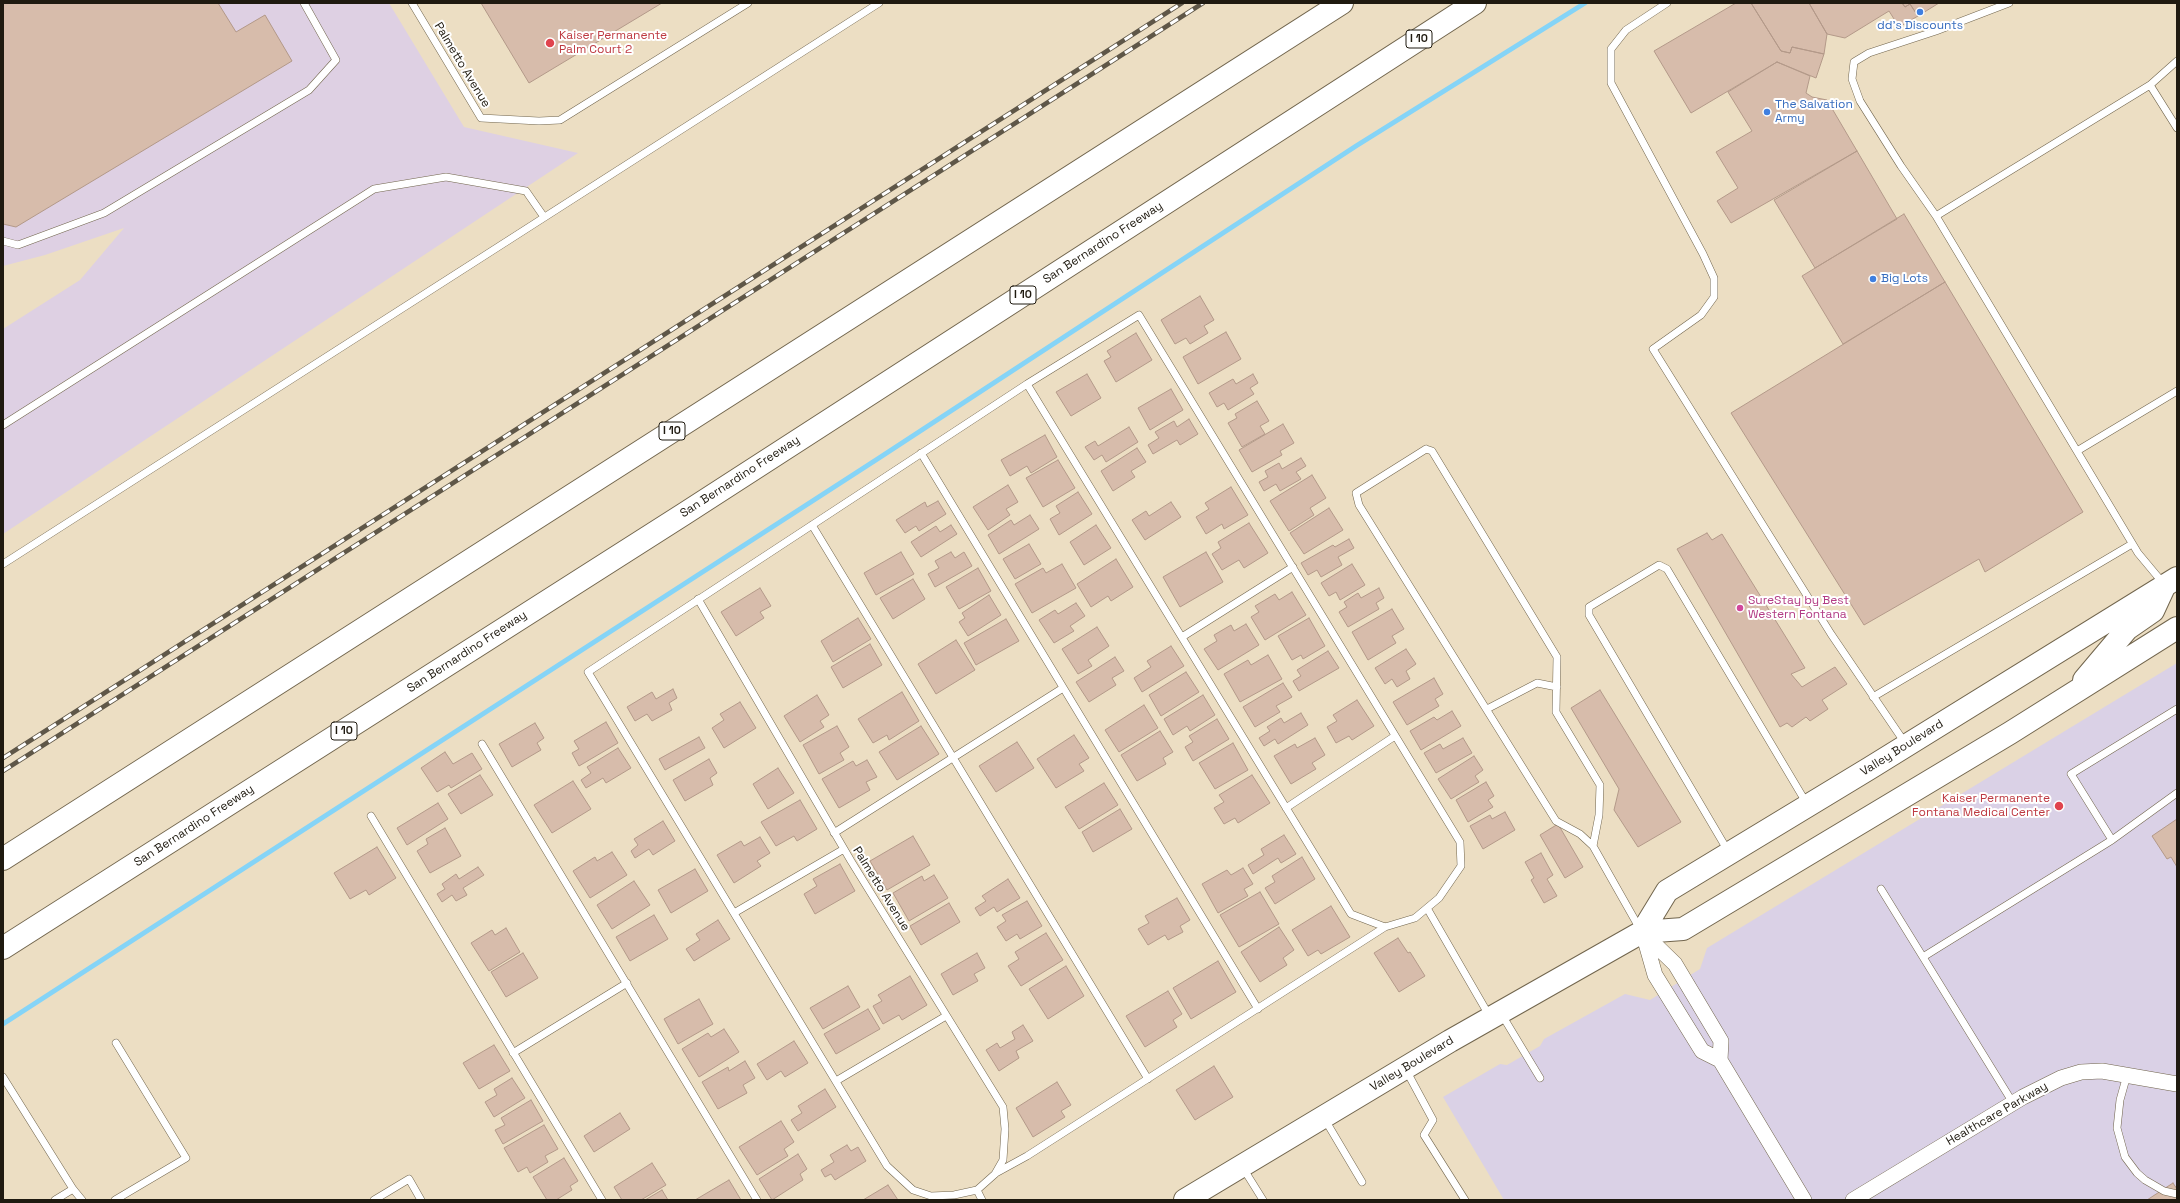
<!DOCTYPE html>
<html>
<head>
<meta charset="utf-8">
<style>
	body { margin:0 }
	#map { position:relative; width:2180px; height:1203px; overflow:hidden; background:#ecdec3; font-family:"Space Grotesk",sans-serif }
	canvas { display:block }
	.frame { position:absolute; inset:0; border:4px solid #1f1a10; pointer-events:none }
</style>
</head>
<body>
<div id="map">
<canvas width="2180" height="1203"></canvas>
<div class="frame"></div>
</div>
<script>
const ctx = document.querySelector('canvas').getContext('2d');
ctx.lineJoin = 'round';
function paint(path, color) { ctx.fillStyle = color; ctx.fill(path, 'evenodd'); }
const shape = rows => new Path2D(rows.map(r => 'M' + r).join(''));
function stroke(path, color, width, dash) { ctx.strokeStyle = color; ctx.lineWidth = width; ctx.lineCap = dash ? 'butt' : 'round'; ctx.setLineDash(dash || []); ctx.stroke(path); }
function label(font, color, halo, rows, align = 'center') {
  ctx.font = font + ' "Space Grotesk",sans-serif'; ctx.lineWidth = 4; ctx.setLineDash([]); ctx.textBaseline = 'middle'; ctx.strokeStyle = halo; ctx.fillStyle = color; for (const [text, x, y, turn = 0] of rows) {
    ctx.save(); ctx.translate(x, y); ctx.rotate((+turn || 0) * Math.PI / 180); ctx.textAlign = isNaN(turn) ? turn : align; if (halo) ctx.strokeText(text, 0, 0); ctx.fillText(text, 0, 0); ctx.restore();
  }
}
paint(shape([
	[3,3,389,3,464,127,578,153,3,534,3,329,80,280,124,228,45,255,3,266]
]), '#ded0e3');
paint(shape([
	[2177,663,2177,1200,1504,1200,1443,1097,1500,1064,1507,1065,1540,1046,1544,1039,1625,994,1650,1000,1700,969,1707,948]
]), '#dad1e6');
stroke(shape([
	[3,1024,879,458,1356,146,1585,3]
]), '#85d4f7', 5);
const building = shape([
	[3,3,218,3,236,32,265,15,292,61,16,227,3,224,3,3],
	[481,3,662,3,529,83,481,3],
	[1736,3,1751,3,1781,51,1790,53,1792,47,1824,54,1816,78,1777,62,1691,113,1654,51,1736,3],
	[1751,3,1809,3,1827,34,1824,54,1792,47,1790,53,1781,51,1751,3],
	[1809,3,1902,3,1905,7,1910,4,1918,16,1899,27,1889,11,1845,38,1827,34,1809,3],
	[1902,3,1939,3,1918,16,1910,4,1905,7,1902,3],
	[1777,62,1810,76,1806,93,1812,97,1827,100,1857,151,1731,223,1717,201,1738,188,1716,152,1752,131,1728,92,1777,62],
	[1857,151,1897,219,1815,268,1774,200,1857,151],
	[1904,214,1945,282,1843,344,1802,276,1904,214],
	[1945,282,2083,512,1985,572,1979,559,1864,625,1731,413,1945,282],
	[1200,296,1214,320,1204,326,1208,333,1190,344,1186,338,1175,344,1161,320,1200,296],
	[1226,332,1241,359,1198,384,1183,357,1226,332],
	[1136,333,1152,360,1116,382,1104,361,1111,357,1107,351,1136,333],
	[1087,374,1101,398,1071,416,1056,392,1087,374],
	[1253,374,1258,383,1250,388,1254,394,1228,410,1224,403,1217,407,1209,393,1233,379,1236,384,1253,374],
	[1171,389,1183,410,1150,430,1138,408,1171,389],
	[1257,401,1269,421,1260,426,1265,434,1242,447,1228,423,1237,418,1235,414,1257,401],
	[1189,419,1198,434,1180,445,1177,440,1153,454,1148,445,1159,438,1155,432,1174,421,1177,427,1189,419],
	[1283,424,1294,443,1280,451,1282,455,1252,472,1239,450,1283,424],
	[1129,427,1138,442,1106,462,1102,455,1094,460,1085,447,1095,441,1098,446,1129,427],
	[1045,435,1057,457,1031,473,1027,466,1010,476,1001,460,1045,435],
	[1137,448,1146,462,1131,471,1135,477,1113,491,1101,471,1137,448],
	[1301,458,1306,466,1296,472,1301,479,1280,491,1276,484,1264,491,1259,482,1268,477,1265,471,1279,463,1282,469,1301,458],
	[1058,460,1075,488,1043,507,1026,478,1058,460],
	[1312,475,1326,498,1310,508,1314,515,1289,531,1270,501,1312,475],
	[1008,485,1018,502,1006,509,1010,515,988,530,973,507,1008,485],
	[1231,487,1248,515,1224,529,1222,524,1206,534,1196,517,1209,509,1205,503,1231,487],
	[1078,492,1092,514,1059,535,1050,519,1060,513,1056,506,1078,492],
	[938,501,946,514,919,531,916,526,905,533,896,520,925,502,927,507,938,501],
	[1171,502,1181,517,1145,540,1132,520,1146,511,1149,516,1171,502],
	[1329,508,1343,530,1304,554,1290,533,1329,508],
	[1030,515,1039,529,999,554,988,535,1011,520,1014,525,1030,515],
	[1249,523,1268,553,1244,568,1239,560,1222,570,1212,554,1221,548,1218,542,1249,523],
	[951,525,957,534,921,557,911,542,936,526,940,532,951,525],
	[1096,525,1111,548,1084,565,1070,542,1096,525],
	[1707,533,1712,540,1722,534,1805,668,1791,674,1802,687,1835,667,1847,684,1822,700,1828,709,1810,721,1806,717,1792,727,1787,723,1780,727,1677,549,1707,533],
	[1349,539,1354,548,1338,557,1342,565,1321,577,1317,570,1308,575,1301,563,1333,545,1335,547,1349,539],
	[1029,544,1041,564,1015,579,1003,559,1029,544],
	[901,552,914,574,876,595,864,573,901,552],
	[951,552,955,558,964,552,972,566,935,587,928,574,939,568,935,561,951,552],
	[1206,552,1223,582,1180,607,1163,577,1206,552],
	[1116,559,1133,587,1111,601,1108,596,1091,607,1077,584,1116,559],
	[1062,564,1076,588,1032,613,1015,584,1043,568,1046,573,1062,564],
	[1352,564,1365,585,1340,600,1336,592,1329,596,1321,583,1352,564],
	[978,568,991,591,959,609,946,587,978,568],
	[913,579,925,599,893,619,880,598,913,579],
	[760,588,771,606,760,612,764,618,736,636,721,612,760,588],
	[1379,588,1384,598,1376,603,1379,609,1348,627,1339,612,1347,607,1344,602,1358,593,1361,598,1379,588],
	[1292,592,1306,615,1265,640,1251,617,1259,612,1255,606,1275,594,1279,600,1292,592],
	[989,595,1001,615,968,636,959,622,965,618,962,613,989,595],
	[1076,603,1085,616,1070,626,1074,631,1054,643,1039,620,1055,610,1058,614,1076,603],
	[1392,609,1404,629,1392,636,1396,643,1368,660,1352,632,1392,609],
	[858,618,871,639,833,662,821,641,858,618],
	[1309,618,1325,646,1303,659,1301,655,1292,660,1278,636,1309,618],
	[1006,619,1019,641,976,665,964,643,1006,619],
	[1246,624,1259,645,1218,670,1204,649,1217,641,1214,635,1231,625,1234,631,1246,624],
	[1097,627,1109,646,1088,660,1092,666,1078,674,1062,649,1097,627],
	[956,640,975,670,936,694,918,664,956,640],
	[870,644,882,665,843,688,831,667,870,644],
	[1171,646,1184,666,1142,692,1134,678,1151,667,1147,661,1171,646],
	[1406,649,1416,664,1406,671,1410,679,1397,687,1392,679,1385,684,1375,668,1406,649],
	[1328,651,1339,668,1299,691,1293,681,1301,676,1297,670,1328,651],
	[1268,655,1282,679,1240,702,1224,674,1248,660,1251,665,1268,655],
	[1115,657,1124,671,1112,678,1116,685,1089,702,1076,682,1115,657],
	[1186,672,1199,692,1161,716,1149,695,1186,672],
	[1434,678,1443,694,1435,699,1439,706,1407,725,1393,702,1434,678],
	[1283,683,1292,697,1276,706,1280,712,1255,727,1243,707,1283,683],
	[673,689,677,698,669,703,672,710,652,721,647,714,635,721,627,707,652,692,656,699,673,689],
	[1600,690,1681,822,1638,847,1614,810,1619,789,1571,708,1600,690],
	[902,692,919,721,889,740,887,735,873,743,858,719,902,692],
	[817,695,829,715,820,721,824,727,800,742,784,716,817,695],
	[1203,695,1215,715,1190,731,1187,726,1173,735,1164,719,1203,695],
	[1357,700,1374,726,1352,740,1349,736,1336,743,1327,727,1337,721,1333,715,1357,700],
	[740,702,756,728,724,748,712,728,724,720,720,714,740,702],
	[1144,705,1158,728,1119,752,1105,730,1144,705],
	[1452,711,1461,726,1421,750,1410,731,1434,717,1437,720,1452,711],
	[1301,713,1308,725,1278,744,1275,739,1264,746,1259,738,1270,731,1267,727,1281,718,1284,723,1301,713],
	[1217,719,1229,739,1193,761,1185,747,1193,742,1189,736,1217,719],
	[606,722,618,743,579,766,572,753,579,749,574,741,606,722],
	[535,723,544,738,537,743,541,750,512,767,499,744,535,723],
	[837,726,849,747,840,753,844,760,819,774,803,745,837,726],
	[921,726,939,754,897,780,879,752,921,726],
	[1160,731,1173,752,1163,758,1166,764,1137,781,1121,755,1160,731],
	[1074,735,1089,758,1079,764,1084,771,1056,788,1037,759,1074,735],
	[699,737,705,748,665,770,659,759,699,737],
	[1315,738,1325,755,1312,763,1316,769,1291,784,1274,756,1295,744,1297,748,1315,738],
	[1463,738,1472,753,1436,773,1424,753,1440,744,1443,749,1463,738],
	[1017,742,1034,768,996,792,979,766,1017,742],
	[1233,743,1248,770,1215,789,1199,763,1233,743],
	[618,748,631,768,606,783,603,778,586,788,581,780,591,773,587,767,618,748],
	[445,752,453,764,472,753,482,769,451,788,449,785,437,792,421,768,445,752],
	[1474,756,1483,770,1475,776,1479,782,1451,799,1438,779,1474,756],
	[709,759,717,773,710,778,713,785,685,801,673,780,709,759],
	[867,760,877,777,866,782,870,790,839,808,822,779,853,761,856,766,867,760],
	[778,768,794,793,768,809,753,784,778,768],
	[480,775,493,795,461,814,448,794,480,775],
	[1252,775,1270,803,1238,823,1235,818,1224,824,1214,808,1224,802,1219,795,1252,775],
	[573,781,591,809,552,833,534,805,573,781],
	[1486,782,1494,796,1488,800,1493,807,1468,822,1456,800,1486,782],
	[1104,783,1118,805,1079,829,1065,807,1104,783],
	[800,800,817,829,797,841,794,836,776,846,761,822,800,800],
	[438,803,448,819,407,845,397,828,438,803],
	[1120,809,1132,829,1093,852,1082,832,1120,809],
	[1505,812,1515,830,1483,849,1470,826,1490,815,1492,819,1505,812],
	[2177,819,2177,867,2171,857,2167,859,2152,836,2177,819],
	[663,821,675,841,653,855,649,849,635,858,631,851,638,845,634,839,663,821],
	[1558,824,1583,867,1565,878,1540,835,1558,824],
	[445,828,461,856,430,873,417,851,428,844,426,839,445,828],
	[1284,835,1296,854,1281,863,1278,858,1253,874,1248,865,1264,855,1261,849,1284,835],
	[913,836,930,865,887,890,870,861,913,836],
	[760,837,770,853,757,861,761,866,734,883,717,855,741,841,744,846,760,837],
	[377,847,396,878,369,895,366,890,350,899,334,873,377,847],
	[612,852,627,875,590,898,573,871,595,857,597,861,612,852],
	[1541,853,1553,875,1547,879,1557,896,1544,903,1531,880,1534,878,1525,862,1541,853],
	[1302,857,1315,879,1275,904,1265,888,1275,882,1272,876,1302,857],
	[840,864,855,891,815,914,804,894,817,886,813,879,840,864],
	[478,867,484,875,463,888,467,895,456,901,452,895,442,902,437,894,445,889,442,884,456,874,459,879,478,867],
	[1243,868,1253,884,1244,889,1248,896,1218,913,1202,884,1227,870,1231,875,1243,868],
	[695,869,708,891,671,913,658,890,695,869],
	[934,875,948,898,909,921,893,893,922,876,924,881,934,875],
	[1008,879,1020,898,997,912,994,907,980,916,975,908,986,901,982,896,1008,879],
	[634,881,650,905,612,929,597,905,634,881],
	[1260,892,1279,924,1239,947,1220,915,1260,892],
	[1177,898,1190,920,1180,926,1183,932,1168,940,1165,935,1148,945,1138,929,1149,923,1145,916,1177,898],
	[1027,901,1042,926,1020,939,1017,934,1006,941,997,927,1006,921,1002,915,1027,901],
	[949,903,960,922,921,945,910,926,949,903],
	[1331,906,1350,937,1321,954,1318,950,1308,956,1292,930,1331,906],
	[654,915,668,939,630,961,616,937,654,915],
	[718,920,730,939,694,961,686,949,700,940,696,934,718,920],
	[1279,927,1294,950,1283,958,1287,965,1260,982,1241,952,1279,927],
	[506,928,520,952,489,971,471,943,492,930,495,935,506,928],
	[1046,933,1063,960,1021,986,1008,966,1019,959,1015,952,1046,933],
	[1398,938,1408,953,1410,952,1425,976,1399,992,1374,953,1398,938],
	[523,953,538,978,506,997,491,972,523,953],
	[977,953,985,968,974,974,978,981,953,995,941,974,977,953],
	[1218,961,1236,992,1191,1019,1173,988,1218,961],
	[1066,966,1084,996,1048,1019,1029,989,1066,966],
	[910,976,927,1005,902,1020,899,1015,883,1024,873,1006,882,1001,878,995,910,976],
	[848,986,860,1007,823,1029,810,1008,848,986],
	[1168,991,1182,1014,1173,1020,1177,1027,1145,1047,1126,1016,1168,991],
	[699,999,713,1024,678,1044,664,1019,699,999],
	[868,1009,880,1029,836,1054,824,1034,868,1009],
	[1023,1025,1033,1041,1016,1051,1019,1058,999,1071,986,1050,997,1043,1000,1048,1015,1039,1012,1032,1023,1025],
	[724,1029,739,1052,699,1077,682,1049,708,1033,711,1037,724,1029],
	[794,1041,808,1063,785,1077,781,1071,767,1080,757,1064,794,1041],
	[494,1045,510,1071,479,1089,463,1063,494,1045],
	[745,1061,755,1078,743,1085,747,1093,718,1109,702,1082,728,1067,729,1071,745,1061],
	[1214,1066,1233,1097,1195,1120,1176,1090,1214,1066],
	[512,1078,525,1098,494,1117,485,1102,497,1095,494,1089,512,1078],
	[1057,1082,1071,1105,1061,1111,1065,1117,1033,1137,1016,1108,1057,1082],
	[825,1089,836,1107,798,1131,791,1120,802,1113,798,1106,825,1089],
	[531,1100,543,1121,503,1144,495,1130,505,1125,501,1118,531,1100],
	[620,1113,630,1129,594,1152,584,1136,620,1113],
	[781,1121,794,1142,784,1149,788,1156,757,1175,739,1147,781,1121],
	[544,1125,558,1149,545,1156,548,1162,530,1173,527,1167,518,1172,504,1148,544,1125],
	[847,1145,851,1151,858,1147,866,1161,835,1180,831,1174,825,1177,821,1170,834,1162,830,1155,847,1145],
	[798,1154,807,1169,800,1174,803,1180,772,1200,759,1179,798,1154],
	[564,1158,578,1181,570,1186,572,1190,556,1200,547,1200,533,1177,564,1158],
	[652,1163,666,1185,641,1200,622,1200,614,1187,652,1163],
	[729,1180,741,1200,695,1200,729,1180],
	[2173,1183,2177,1189,2177,1200,2147,1200,2173,1183],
	[888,1185,898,1200,863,1200,888,1185],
	[662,1190,668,1200,645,1200,662,1190]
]);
paint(building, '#d7bcab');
stroke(building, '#b39989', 1);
const lane = shape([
	[412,3,481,118,539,121,560,120,748,3],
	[1667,3,1626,30,1611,49,1611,83,1703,254,1714,278,1714,297,1701,315,1653,349,1831,634,1905,743],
	[2150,85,2177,128],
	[1936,216,1901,166,1860,101,1852,79,1854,62,1869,53,1936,31,2009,3],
	[3,241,18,245,104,213,309,90,336,60,304,3],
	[3,425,374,189,446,177,526,191,544,217],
	[1426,449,1432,451,1557,657,1556,712,1600,785,1599,815,1593,846,1580,834,1556,821,1359,505,1356,493,1426,449],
	[2077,451,2177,391],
	[921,453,1258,1009],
	[812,525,1148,1079],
	[3,564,879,3],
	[2163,583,2138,553,1936,216,2150,85,2177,61],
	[698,599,851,861,1003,1107,1005,1129,1003,1160,995,1174,977,1190,954,1195,931,1196,913,1190,887,1166,588,672,1027,384,1139,315,1460,842,1461,866,1439,898,1415,918,1385,927,1351,914,1027,384],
	[1182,637,1293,567],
	[1873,697,2132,544],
	[1487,709,1537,683,1557,687],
	[482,744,757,1200],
	[1286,808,1395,736],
	[371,816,602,1200],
	[834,833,1063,688],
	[2112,840,2071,774,2177,709],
	[1593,846,1640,929],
	[1728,851,1589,615,1589,607,1659,565,1667,569,1807,804],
	[1881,889,2013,1103],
	[1427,908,1490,1017],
	[734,913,844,849],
	[1923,957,2112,840,2177,793],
	[1502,1015,1540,1078],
	[513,1053,627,983],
	[1406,1070,1433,1120,1424,1135,1465,1200],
	[2127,1075,2120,1100,2117,1128,2125,1157,2137,1173,2145,1180,2164,1191,2177,1194],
	[3,1077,73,1189,82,1200],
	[836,1081,946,1016],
	[1324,1118,1362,1182],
	[1243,1168,1263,1200],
	[996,1173,1027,1156,1385,927],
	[977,1190,982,1200],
	[55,1200,73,1189],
	[115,1200,186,1158,116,1043],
	[374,1200,409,1179,421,1200]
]);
const street = shape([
	[1642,932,1675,964,1721,1041,1720,1060,1804,1200],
	[1643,933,1655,975,1702,1051,1720,1060],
	[1853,1200,2023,1097,2061,1078,2081,1072,2102,1071,2177,1084]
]);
const primary = shape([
	[2084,680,2127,629,2153,611,2165,585],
	[1642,932,1667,891,1870,768,2177,578],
	[1185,1200,1450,1041,1642,932,1683,929,2010,733,2177,628]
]);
const highway = shape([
	[3,859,1342,3],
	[3,948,684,514,1475,3]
]);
stroke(lane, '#71654d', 8);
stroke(street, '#71654d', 16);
stroke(primary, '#71654d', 24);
stroke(highway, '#71654d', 24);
stroke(lane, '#fff', 7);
stroke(street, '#fff', 15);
stroke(primary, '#fff', 22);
stroke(highway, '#fff', 22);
const rail = shape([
	[3,758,1182,3],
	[3,771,1203,3]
]);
stroke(rail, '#5f5748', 4.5);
stroke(rail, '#fff', 3, [9]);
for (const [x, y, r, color] of [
	[1920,12,4,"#3f7fe0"],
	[550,43,5,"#e0444e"],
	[1767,112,4,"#3f7fe0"],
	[1873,279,4,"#3f7fe0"],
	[1740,608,4,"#d1479c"],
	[2059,806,5,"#e0444e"]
]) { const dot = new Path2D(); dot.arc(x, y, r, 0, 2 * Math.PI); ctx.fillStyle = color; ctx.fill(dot); stroke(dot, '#fff', 1.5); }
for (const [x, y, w] of [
	[1419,39,26],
	[1023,295,26],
	[672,431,26],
	[344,731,26]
]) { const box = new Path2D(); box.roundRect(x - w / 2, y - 9, w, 18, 3); ctx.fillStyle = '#fff'; ctx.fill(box); stroke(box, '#1f1a10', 1); }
label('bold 11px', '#1f1a10', null, [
	["I 10",1419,39],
	["I 10",1023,295],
	["I 10",672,431],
	["I 10",344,731]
]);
label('12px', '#366cbe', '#fff', [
	["dd's Discounts",1920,26,"center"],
	["The Salvation",1775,105],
	["Army",1775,119],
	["Big Lots",1881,279]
], 'left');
label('12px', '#be3a42', '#fff', [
	["Kaiser Permanente",559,36],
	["Palm Court 2",559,50],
	["Kaiser Permanente",2050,799,"right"],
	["Fontana Medical Center",2050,813,"right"]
], 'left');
label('12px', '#1f1a10', '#fff', [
	["Palmetto Avenue",462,65,59],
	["San Bernardino Freeway",1103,243,-33],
	["San Bernardino Freeway",740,477,-33],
	["San Bernardino Freeway",467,652,-33],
	["Valley Boulevard",1902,748,-32],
	["San Bernardino Freeway",194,826,-33],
	["Palmetto Avenue",881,889,58],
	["Valley Boulevard",1412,1064,-31],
	["Healthcare Parkway",1997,1114,-30]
]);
label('12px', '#b23c85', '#fff', [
	["SureStay by Best",1748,601],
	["Western Fontana",1748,615]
], 'left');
</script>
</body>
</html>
